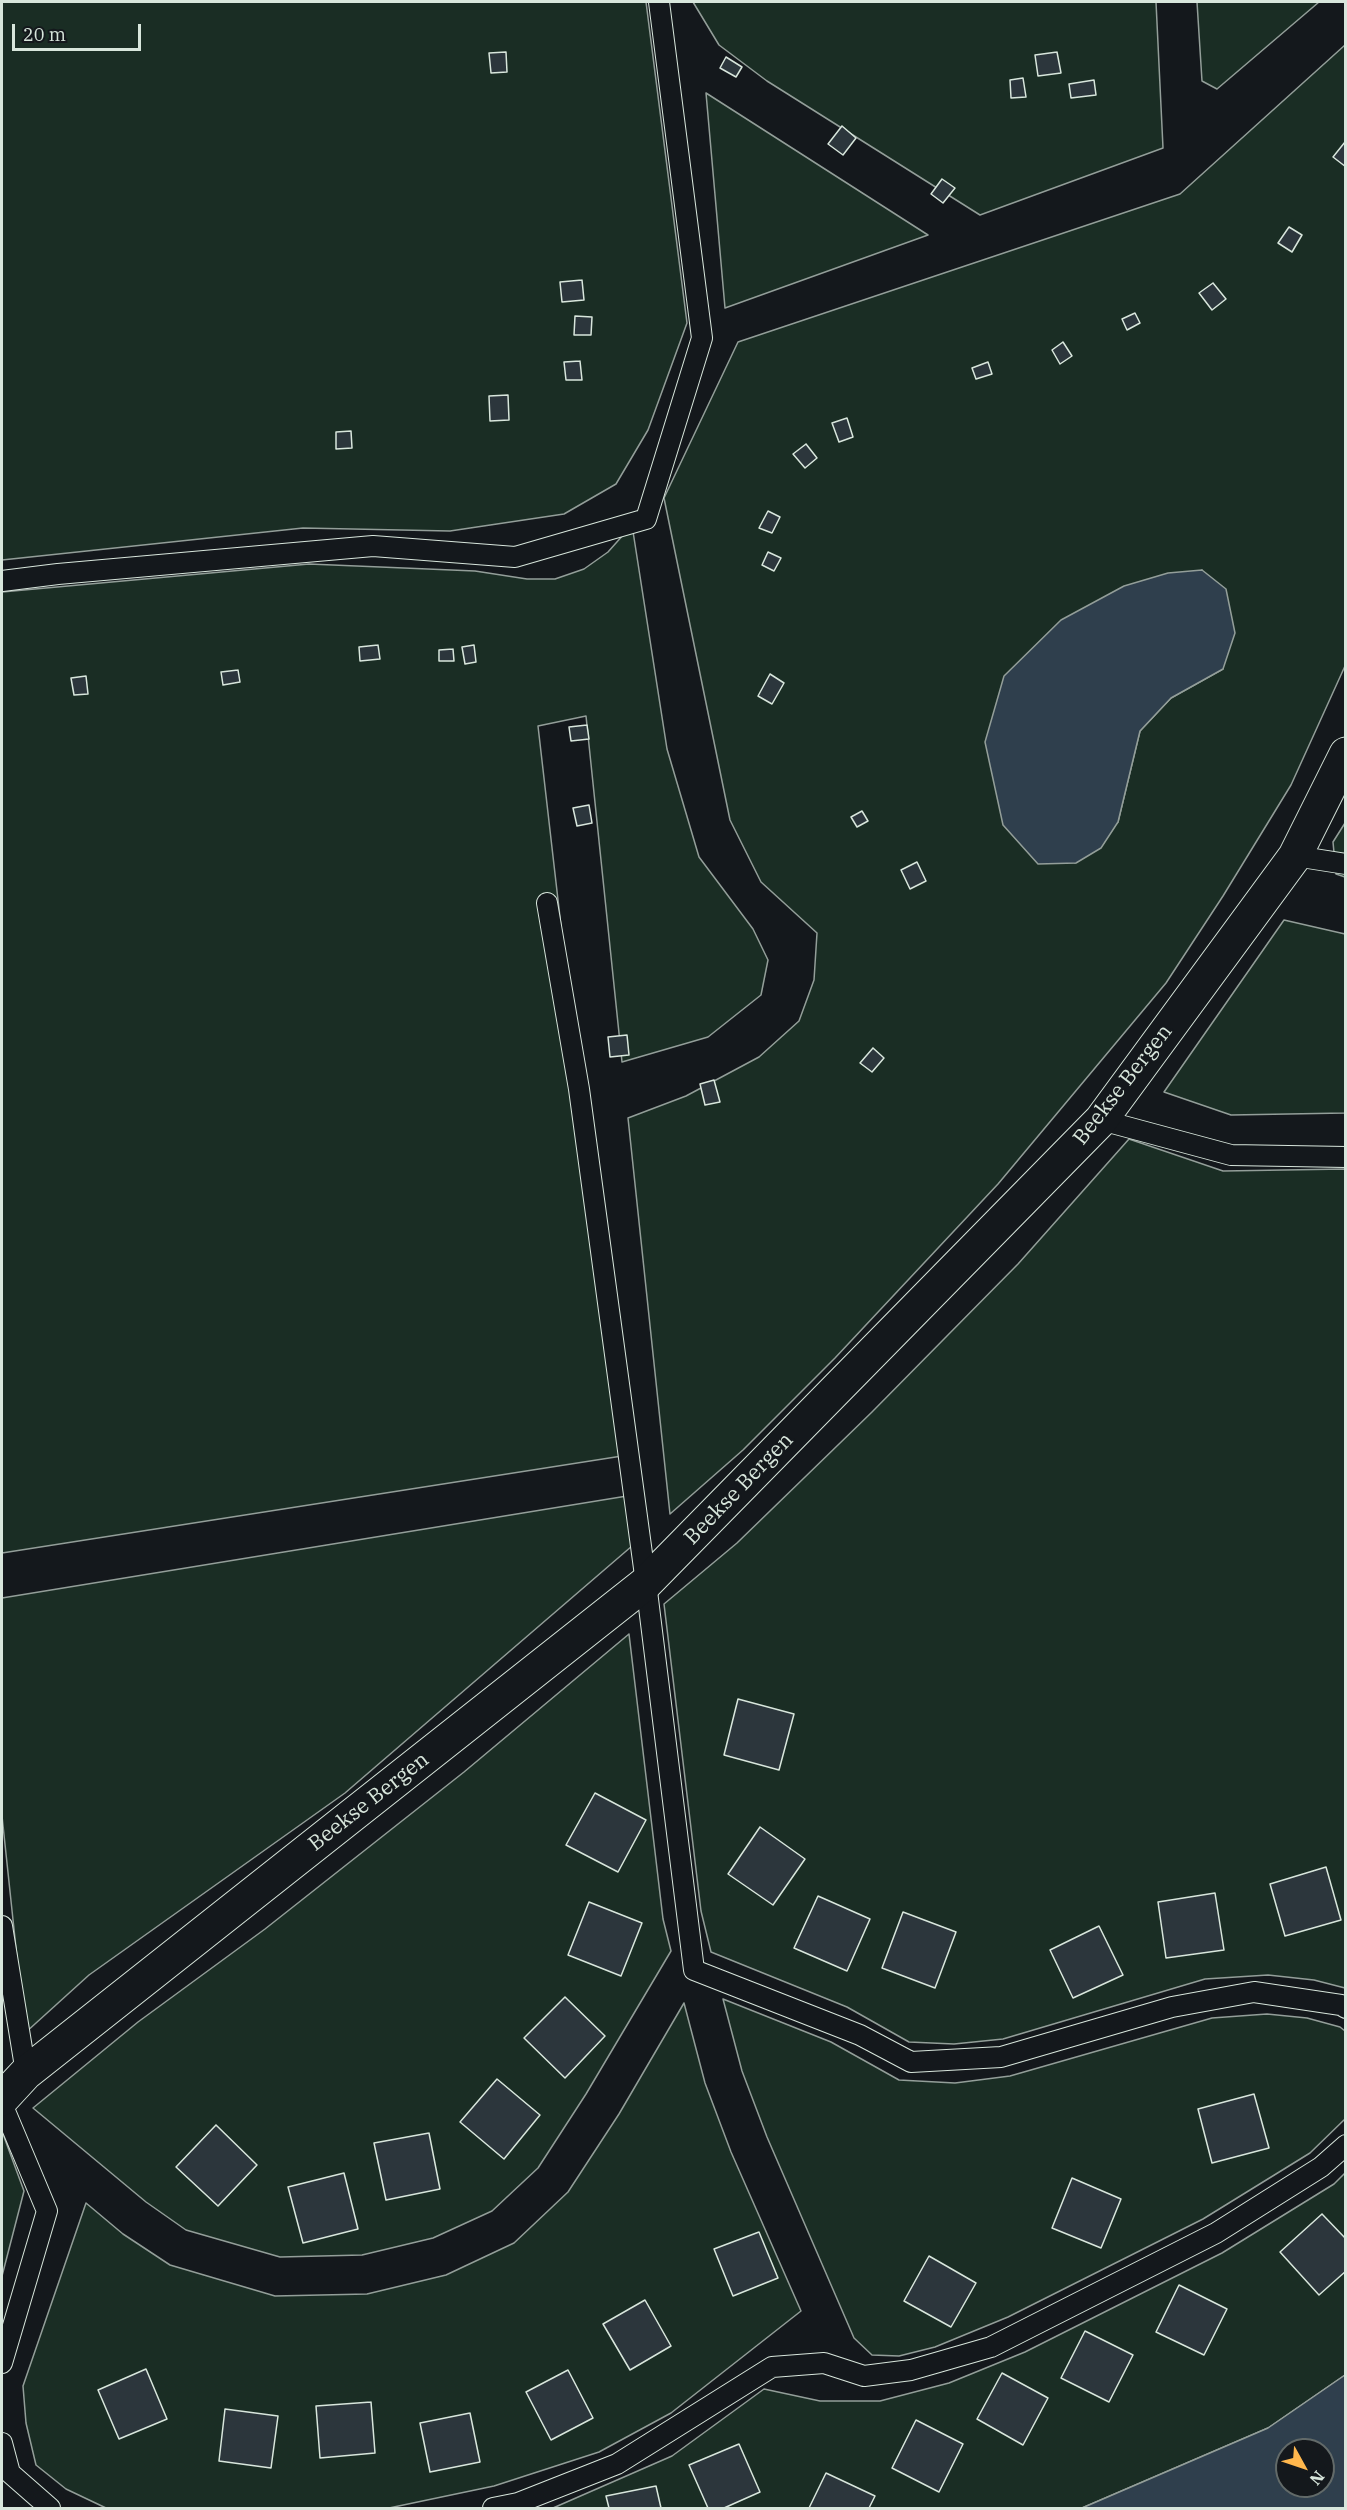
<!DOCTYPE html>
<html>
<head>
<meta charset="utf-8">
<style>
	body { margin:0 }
	#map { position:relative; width:1347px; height:2510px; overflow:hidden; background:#14181c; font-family:"IBM Plex Serif",serif }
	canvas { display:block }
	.frame { position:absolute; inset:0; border:3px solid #d8e6dc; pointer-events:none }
	.north { position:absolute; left:1275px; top:2438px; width:60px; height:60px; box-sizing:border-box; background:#14181c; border:2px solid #626a69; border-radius:50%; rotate:130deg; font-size:16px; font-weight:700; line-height:24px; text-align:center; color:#d8e6dc }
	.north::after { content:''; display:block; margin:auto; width:21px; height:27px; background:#ffb74d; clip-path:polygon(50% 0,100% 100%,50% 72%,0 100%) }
	.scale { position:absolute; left:12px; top:24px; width:129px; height:27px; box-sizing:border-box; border:3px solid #d8e6dc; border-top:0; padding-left:8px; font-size:18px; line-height:21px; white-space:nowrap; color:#d8e6dc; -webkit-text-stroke:4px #14181c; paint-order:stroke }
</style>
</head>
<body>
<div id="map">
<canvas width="1347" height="2510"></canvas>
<div class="frame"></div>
<div class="north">N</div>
<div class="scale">20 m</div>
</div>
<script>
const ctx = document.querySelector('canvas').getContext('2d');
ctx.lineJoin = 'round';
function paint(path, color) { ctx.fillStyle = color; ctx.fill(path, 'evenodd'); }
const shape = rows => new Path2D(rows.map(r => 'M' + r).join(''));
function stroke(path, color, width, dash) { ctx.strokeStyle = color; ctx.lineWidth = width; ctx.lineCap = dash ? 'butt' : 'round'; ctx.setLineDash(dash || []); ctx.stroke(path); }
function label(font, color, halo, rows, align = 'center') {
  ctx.font = font + ' "IBM Plex Serif",serif'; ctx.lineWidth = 4.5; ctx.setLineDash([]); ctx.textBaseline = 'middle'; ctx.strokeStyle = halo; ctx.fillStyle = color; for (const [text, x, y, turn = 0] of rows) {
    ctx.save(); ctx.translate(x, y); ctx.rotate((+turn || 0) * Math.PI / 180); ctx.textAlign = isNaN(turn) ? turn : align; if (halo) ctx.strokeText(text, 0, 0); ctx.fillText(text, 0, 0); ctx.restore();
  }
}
const green = shape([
	[2,2,646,2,687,323,648,430,616,484,564,514,450,531,303,528,2,560,2,2],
	[693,2,1156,2,1163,148,980,215,767,81,719,45,693,2],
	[1197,2,1319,2,1217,89,1202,81,1197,2],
	[1345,45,1345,666,1291,785,1223,896,1166,983,998,1184,835,1358,743,1450,670,1514,628,1118,686,1096,759,1057,799,1021,814,980,817,933,761,882,730,820,664,498,738,342,1180,194,1345,45],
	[1202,570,1223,669,1171,698,1140,731,1118,822,1075,863,1202,570],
	[706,93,928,235,725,308,706,93],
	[632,525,667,749,699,857,753,929,768,960,761,995,708,1037,622,1062,586,716,538,726,622,1456,2,1553,2,592,309,564,475,571,527,579,555,579,584,569,608,552,632,525],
	[1345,823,1345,877,1336,874,1333,842,1345,823],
	[1284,920,1345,934,1345,1113,1231,1115,1164,1092,1284,920],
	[1129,1139,1223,1171,1345,1169,1345,1988,1314,1980,1268,1975,1205,1979,1003,2039,954,2044,909,2042,847,2007,711,1952,701,1911,664,1604,737,1543,872,1412,1018,1264,1129,1139],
	[627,1496,632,1546,345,1793,89,1975,25,2033,2,1816,2,1598,627,1496],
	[629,1634,663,1919,671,1951,586,2094,538,2168,492,2211,433,2238,362,2255,280,2257,186,2230,146,2202,33,2108,138,2022,265,1929,464,1772,629,1634],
	[723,1999,831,2042,899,2080,955,2083,1010,2076,1212,2018,1267,2014,1307,2018,1340,2027,1345,2031,1345,2119,1310,2153,1203,2219,1008,2317,935,2347,899,2356,872,2355,854,2338,767,2137,742,2071,723,1999],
	[684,2003,705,2083,731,2152,801,2311,671,2413,599,2452,494,2486,389,2508,106,2508,66,2489,36,2465,26,2423,23,2386,86,2203,123,2234,170,2265,275,2296,367,2294,446,2275,514,2243,568,2192,619,2114,684,2003],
	[3,2134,24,2191,2,2276,2,2135,3,2134],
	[1345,2173,1345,2375,1268,2428,1082,2508,553,2508,672,2456,764,2389,820,2401,880,2401,949,2383,1025,2352,1222,2253,1334,2184,1345,2173]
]);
paint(green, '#1a2d24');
stroke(green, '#939e99', 1.5);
const water = shape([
	[1202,570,1226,589,1235,633,1223,669,1171,698,1140,731,1118,822,1101,848,1076,863,1038,864,1003,825,985,742,1004,676,1061,620,1124,586,1168,573,1202,570],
	[1345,2375,1345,2508,1082,2508,1268,2428,1345,2375],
	[1287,2450,1323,2450,1323,2486,1287,2486,1287,2450]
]);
paint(water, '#2f3f4d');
stroke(water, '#939e99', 1.5);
const building = shape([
	[506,52,507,72,491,73,489,53,506,52],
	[1057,52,1061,73,1038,76,1035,55,1057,52],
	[726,57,742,67,736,77,720,68,726,57],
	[1023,78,1026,97,1011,98,1010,80,1023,78],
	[1094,80,1096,95,1071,98,1069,84,1094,80],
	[842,126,856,138,843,155,828,144,842,126],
	[1345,142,1346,143,1346,167,1333,157,1345,142],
	[942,179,955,188,943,203,931,194,942,179],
	[1289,227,1302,235,1292,252,1278,243,1289,227],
	[582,280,584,300,562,302,560,282,582,280],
	[1213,283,1226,299,1212,310,1199,293,1213,283],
	[1135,313,1140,323,1127,330,1122,319,1135,313],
	[575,316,592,317,591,335,574,335,575,316],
	[1063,342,1072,356,1060,364,1052,350,1063,342],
	[580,361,582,380,566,380,564,362,580,361],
	[988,362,992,374,976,379,972,368,988,362],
	[508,395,509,420,490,421,489,396,508,395],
	[847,418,853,437,839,442,832,423,847,418],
	[351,431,352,448,336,449,336,432,351,431],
	[806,444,817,458,805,468,793,454,806,444],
	[768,511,780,517,772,533,759,528,768,511],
	[768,552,781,558,774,571,762,565,768,552],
	[378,645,380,659,360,661,359,647,378,645],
	[474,645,476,662,465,664,462,647,474,645],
	[453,649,454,661,439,661,439,650,453,649],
	[238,670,240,682,223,685,221,672,238,670],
	[770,674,784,683,772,704,758,696,770,674],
	[86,676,88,694,74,695,71,678,86,676],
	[587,725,589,739,571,741,569,727,587,725],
	[589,805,592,823,577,826,573,808,589,805],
	[862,811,868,821,857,827,851,817,862,811],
	[917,862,926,881,910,889,901,870,917,862],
	[627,1035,629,1055,610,1057,608,1037,627,1035],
	[873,1048,884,1058,872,1072,860,1063,873,1048],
	[714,1080,720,1102,705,1105,700,1084,714,1080],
	[738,1699,794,1714,779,1770,724,1755,738,1699],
	[595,1793,646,1820,618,1872,566,1845,595,1793],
	[760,1827,805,1859,773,1905,728,1874,760,1827],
	[1326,1867,1341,1920,1285,1936,1270,1884,1326,1867],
	[1215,1893,1224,1950,1166,1958,1158,1902,1215,1893],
	[818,1896,870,1919,847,1971,794,1948,818,1896],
	[589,1902,642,1923,621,1976,568,1955,589,1902],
	[903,1912,956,1932,935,1988,882,1968,903,1912],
	[1099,1926,1123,1975,1073,1998,1050,1950,1099,1926],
	[565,1997,605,2036,565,2078,524,2038,565,1997],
	[497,2079,540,2115,504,2159,460,2122,497,2079],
	[1254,2094,1269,2148,1212,2163,1198,2109,1254,2094],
	[216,2125,257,2165,218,2206,176,2167,216,2125],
	[429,2133,440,2189,386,2200,374,2143,429,2133],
	[344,2173,358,2229,303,2243,288,2187,344,2173],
	[1072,2178,1121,2199,1101,2248,1052,2228,1072,2178],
	[1322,2214,1346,2239,1346,2271,1319,2295,1280,2252,1322,2214],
	[759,2232,778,2278,733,2296,714,2249,759,2232],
	[929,2256,976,2283,951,2327,904,2301,929,2256],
	[1179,2285,1227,2309,1204,2355,1156,2332,1179,2285],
	[645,2300,671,2346,630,2370,603,2324,645,2300],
	[1085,2331,1133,2355,1109,2402,1061,2378,1085,2331],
	[146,2369,167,2419,119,2439,98,2390,146,2369],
	[568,2370,593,2418,551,2440,526,2392,568,2370],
	[1002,2373,1048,2398,1023,2445,977,2419,1002,2373],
	[371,2402,375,2453,320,2458,316,2406,371,2402],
	[225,2409,278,2416,271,2468,219,2461,225,2409],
	[470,2413,480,2462,430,2472,420,2423,470,2413],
	[916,2420,963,2444,939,2492,892,2468,916,2420],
	[739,2444,760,2492,724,2508,708,2508,689,2465,739,2444],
	[826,2473,875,2496,869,2508,809,2508,826,2473],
	[656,2486,661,2508,609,2508,606,2496,656,2486]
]);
paint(building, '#2c363c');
stroke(building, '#d8e6dc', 1.5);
const lane = shape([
	[2,581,58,574,373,546,515,557,646,519,702,338,659,2],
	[1295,856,1346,864],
	[547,903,579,1089,646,1583,694,1970,860,2035,911,2062,1001,2057,1172,2007,1254,1992,1341,2005,1346,2008],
	[1101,1120,1231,1155,1346,1157],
	[2,1926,26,2073],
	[2,2104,47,2211,2,2363],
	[2,2443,10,2473,50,2508],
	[493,2508,518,2503,617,2464,772,2367,824,2363,864,2376,911,2370,991,2347,1216,2233,1321,2167,1346,2145]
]);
const street = shape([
	[2,2099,26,2073,646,1583,1101,1120,1295,856,1346,754]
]);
stroke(lane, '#d8e6dc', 22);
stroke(street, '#d8e6dc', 35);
stroke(lane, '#14181c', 20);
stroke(street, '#14181c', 33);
label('21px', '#d8e6dc', '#14181c', [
	["Beekse Bergen",1123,1085,-52],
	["Beekse Bergen",739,1489,-46],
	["Beekse Bergen",369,1802,-38]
]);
</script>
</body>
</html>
